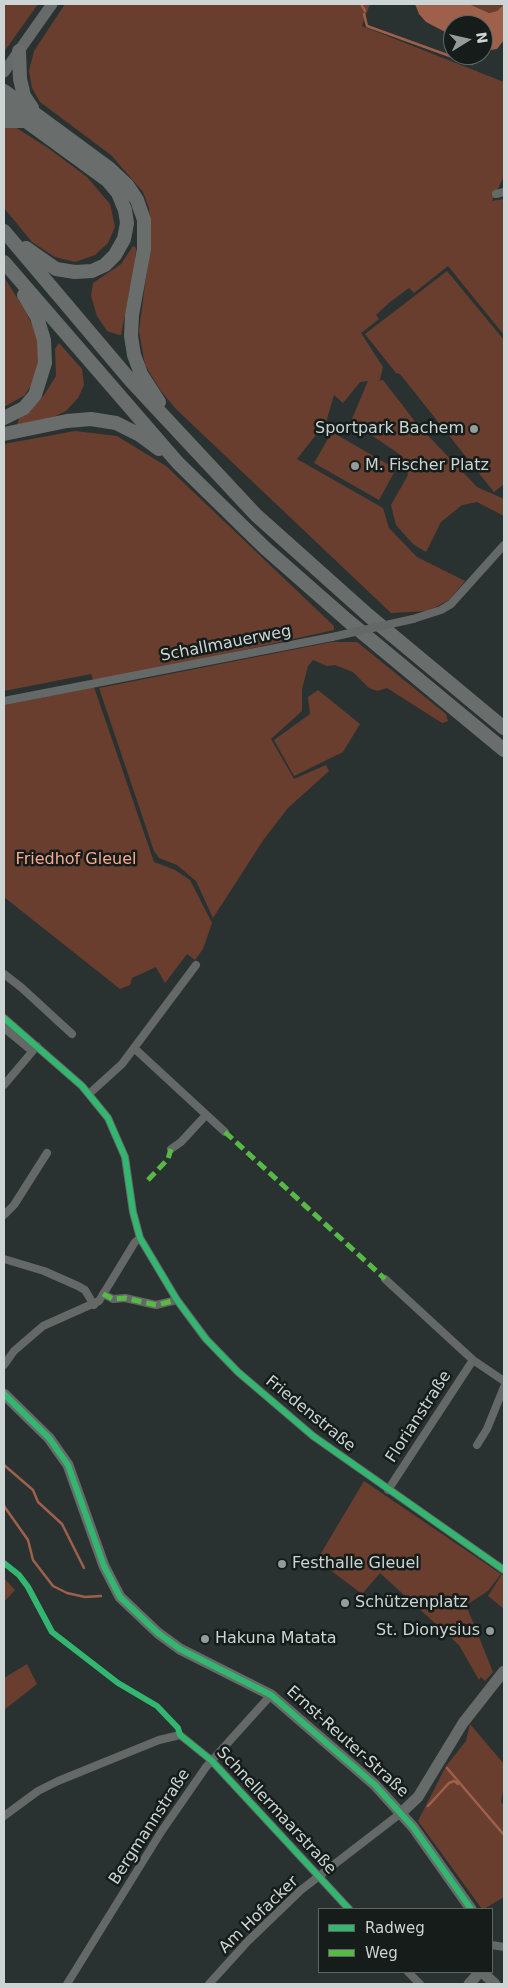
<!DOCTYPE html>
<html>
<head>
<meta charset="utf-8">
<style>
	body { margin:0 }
	#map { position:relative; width:508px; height:1988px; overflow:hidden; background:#2a3231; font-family:"DejaVu Sans",sans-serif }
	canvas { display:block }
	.frame { position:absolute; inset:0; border:5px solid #ccd5d3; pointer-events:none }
	.legend { position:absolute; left:318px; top:1908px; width:175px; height:65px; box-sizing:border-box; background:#151c1a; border:1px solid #5e6664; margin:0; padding:6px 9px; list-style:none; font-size:15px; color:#ccd5d3 }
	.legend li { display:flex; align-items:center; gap:10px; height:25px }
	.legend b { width:25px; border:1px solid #5e6664 }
	.north { position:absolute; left:443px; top:15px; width:50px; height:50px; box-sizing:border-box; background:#151c1a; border:1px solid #5e6664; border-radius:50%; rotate:81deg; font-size:14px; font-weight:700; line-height:20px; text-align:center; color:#ccd5d3 }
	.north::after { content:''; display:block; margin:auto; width:18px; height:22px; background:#939c9a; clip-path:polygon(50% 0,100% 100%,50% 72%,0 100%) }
</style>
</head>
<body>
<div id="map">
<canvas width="508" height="1988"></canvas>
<div class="frame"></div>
<ul class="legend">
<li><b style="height:6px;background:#33b770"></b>Radweg</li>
<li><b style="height:6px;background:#58b947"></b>Weg</li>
</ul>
<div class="north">N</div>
</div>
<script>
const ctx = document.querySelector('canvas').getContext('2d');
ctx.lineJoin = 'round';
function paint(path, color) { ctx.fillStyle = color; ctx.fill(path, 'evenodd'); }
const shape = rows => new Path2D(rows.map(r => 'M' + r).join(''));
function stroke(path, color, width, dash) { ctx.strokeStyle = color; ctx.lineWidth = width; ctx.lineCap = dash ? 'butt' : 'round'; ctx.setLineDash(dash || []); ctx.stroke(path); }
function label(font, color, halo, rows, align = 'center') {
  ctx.font = font + ' "DejaVu Sans",sans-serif'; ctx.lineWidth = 5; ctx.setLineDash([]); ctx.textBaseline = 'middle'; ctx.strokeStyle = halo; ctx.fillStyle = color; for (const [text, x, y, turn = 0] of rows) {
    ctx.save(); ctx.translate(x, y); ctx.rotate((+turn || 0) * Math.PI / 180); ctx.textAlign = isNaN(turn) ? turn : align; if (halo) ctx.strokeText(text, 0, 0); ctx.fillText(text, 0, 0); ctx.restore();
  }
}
paint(shape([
	[4,4,38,4,4,52],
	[65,4,370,4,362,26,504,82,504,176,492,201,504,199,504,335,448,266,414,293,409,288,390,302,376,315,379,319,361,333,383,367,380,380,376,381,383,380,417,424,477,487,504,499,504,516,477,502,462,505,441,522,426,552,413,544,396,525,391,505,408,475,402,456,351,421,368,381,360,382,343,403,334,395,326,422,297,459,383,508,389,528,417,557,465,581,449,600,428,611,391,613,176,409,161,391,145,365,139,331,151,239,149,208,143,192,111,155,40,102,32,88,29,71,34,51],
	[469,4,504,4,497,11,489,13],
	[15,127,48,148,87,177,110,204,115,227,108,243,95,255,75,262,55,257,32,242,4,208,4,128],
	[133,246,136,248,135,263,121,335,119,335,107,331,97,316,91,296,93,283,121,264],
	[447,271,504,340,504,484,494,492,400,374,396,373,365,334],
	[4,277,26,312,37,335,40,355,37,375,25,395,4,407],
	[59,343,82,369,84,385,78,398,66,411,47,420,17,425,19,418,30,412,44,395,56,376,55,349],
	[75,431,117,436,166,466,334,626,334,630,94,683,91,674,4,691,4,444],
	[332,432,396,469,379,500,314,463],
	[332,642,357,642,446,714,448,721,442,723,387,688,377,691,369,688,353,672,335,665,327,666,313,660,308,666,302,689,302,711,271,739,294,779,326,765,329,771,288,808,264,839,213,918,196,881,177,865,159,858,154,851,99,688],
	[94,687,154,862,175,870,190,880,212,923,203,949,195,960,187,954,165,983,156,967,132,978,130,985,120,989,4,897,4,705],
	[318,690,360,724,343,752,294,776,274,740,310,714,308,697],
	[364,1481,501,1574,488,1591,466,1605,493,1672,485,1681,481,1677,479,1680,459,1645,380,1573,362,1594,317,1560],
	[502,1574,504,1576,504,1609,488,1596],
	[4,1578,15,1590,4,1602],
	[27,1664,37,1684,4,1710,4,1678],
	[470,1724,504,1764,504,1785,501,1802,504,1806,504,1897,484,1909,482,1909,418,1821,446,1766,466,1741]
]), '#693e2f');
paint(shape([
	[415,4,469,4,489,13,497,11,504,4,504,40,497,49,483,51,483,25,453,25,453,36,426,22,419,14]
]), '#9f604b');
stroke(shape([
	[361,4,365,11],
	[364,14,367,26,472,64],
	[4,1465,33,1490,38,1502,62,1524,84,1568],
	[4,1506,28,1540,33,1560,53,1586,67,1593,85,1597,101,1596],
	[447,1768,504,1835],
	[428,1806,449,1783,454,1781,458,1784]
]), '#9f604b', 2.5);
stroke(shape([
	[496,194,504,192],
	[413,619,441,610,451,604,504,545],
	[4,701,332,637],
	[4,974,22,988,72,1034],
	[4,1018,82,1086,108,1118,125,1157,133,1212,140,1238,177,1300,206,1339,238,1372,313,1436,504,1570],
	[4,1028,32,1051],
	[134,1048,225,1132],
	[4,1085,37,1046],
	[90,1093,122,1064,196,965],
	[171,1149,181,1142,206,1115],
	[4,1215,14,1205,47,1153],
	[4,1259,44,1271,78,1286,85,1290,94,1305],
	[385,1279,473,1360,504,1381],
	[103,1294,113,1299,125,1298,156,1305,177,1300],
	[4,1365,14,1351,43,1326,99,1301,135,1242,140,1238],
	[477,1445,487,1429,504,1387],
	[388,1490,473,1360],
	[4,1816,38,1791,58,1781,159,1740,180,1735,211,1760,349,1909],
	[492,1945,504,1947],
	[408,1972,420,1984],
	[67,1984,161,1832,206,1767,271,1695],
	[209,1984,248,1941,301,1890,401,1813]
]), '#646867', 8);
stroke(shape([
	[4,72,52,4],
	[4,1394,49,1438,68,1465,104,1566,120,1597,158,1633,180,1649,271,1695,375,1785,413,1827,471,1909],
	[401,1813,418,1797,463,1723,504,1671],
	[482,1972,495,1984],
	[469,1984,480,1972]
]), '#666a69', 11);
stroke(shape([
	[19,51,20,79,24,96,32,108],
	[4,91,110,169,127,185,137,200,144,220,144,249,132,315,131,336,134,355,141,374,159,402],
	[4,105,107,180,118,193,125,210,127,223,124,239,115,255,105,265,92,271,75,272,56,269,26,248],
	[4,121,25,121],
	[4,231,131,381,256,515,369,616,504,728],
	[4,262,178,463,265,548,347,620,504,750],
	[4,418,24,408,35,395,45,363,44,340,37,317,24,295],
	[4,434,67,421,91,419,116,423,140,435,159,449]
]), '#696e6d', 14);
stroke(shape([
	[332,637,413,619]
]), '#646867', 8);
stroke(shape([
	[225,1132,385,1279],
	[148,1180,168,1159,171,1149],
	[103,1294,113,1299,125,1298,156,1305,177,1300]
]), '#58b947', 5, [10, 5]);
stroke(shape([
	[4,1018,82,1086,108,1118,125,1157,133,1212,140,1238,177,1300,206,1339,238,1372,313,1436,504,1570],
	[4,1394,49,1438,68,1465,104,1566,120,1597,158,1633,180,1649,271,1695,375,1785,413,1827,471,1909],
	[4,1563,19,1575,28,1587,52,1632,118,1683,157,1706,178,1728,180,1735,211,1760,349,1909]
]), '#33b770', 6);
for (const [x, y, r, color] of [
	[474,429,5,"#939c9a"],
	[355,466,5,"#939c9a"],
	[282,1564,5,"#939c9a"],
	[345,1603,5,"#939c9a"],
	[490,1631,5,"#939c9a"],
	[205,1639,5,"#939c9a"]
]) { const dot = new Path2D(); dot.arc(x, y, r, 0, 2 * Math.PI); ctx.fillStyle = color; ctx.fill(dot); stroke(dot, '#151c1a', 2); }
label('16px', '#ccd5d3', '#151c1a', [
	["Sportpark Bachem",464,429,"right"],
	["M. Fischer Platz",365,466],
	["Festhalle Gleuel",292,1564],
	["Schützenplatz",355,1603],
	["St. Dionysius",480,1631,"right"],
	["Hakuna Matata",215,1639]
], 'left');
label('16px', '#ccd5d3', '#151c1a', [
	["Schallmauerweg",226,644,-11],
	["Friedenstraße",310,1414,39],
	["Florianstraße",419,1417,-57],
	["Ernst-Reuter-Straße",347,1742,42],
	["Schnellermaarstraße",276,1811,47],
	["Bergmannstraße",150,1827,-57],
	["Am Hofacker",259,1915,-44]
]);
label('16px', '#faaa90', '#151c1a', [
	["Friedhof Gleuel",76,860]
]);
</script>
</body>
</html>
